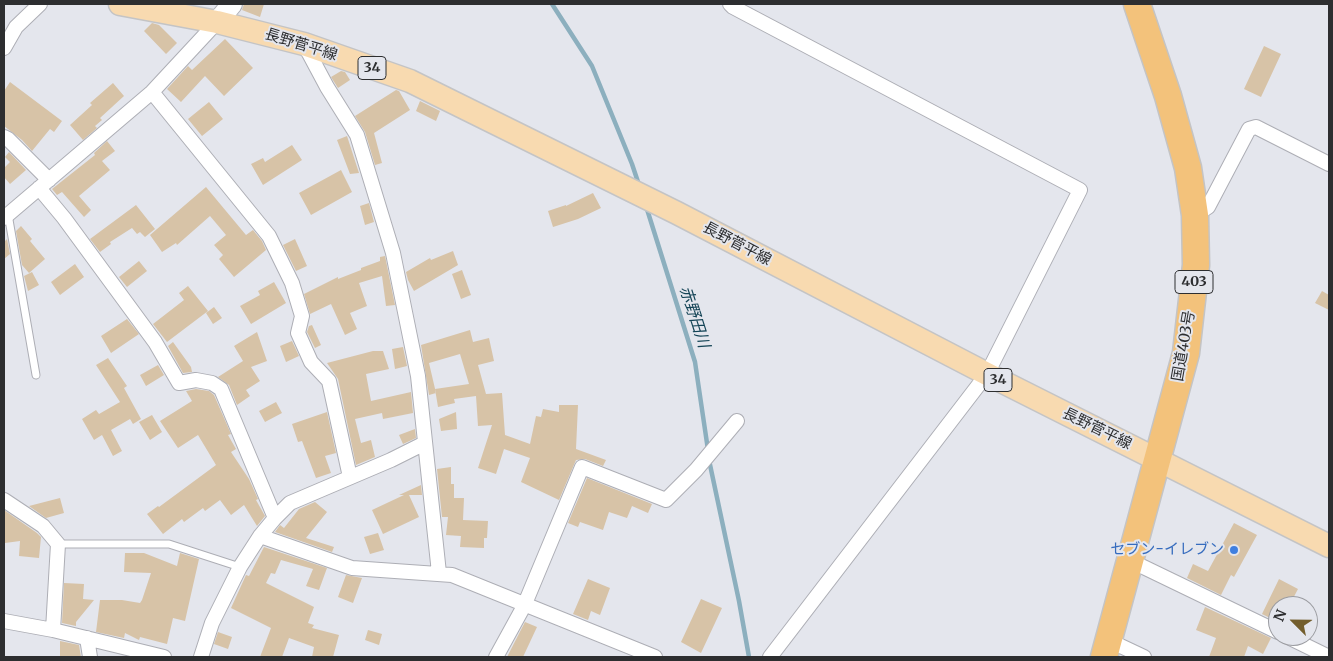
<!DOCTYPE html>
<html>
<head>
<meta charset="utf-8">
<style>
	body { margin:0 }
	#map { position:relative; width:1333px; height:661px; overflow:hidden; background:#e4e6ed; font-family:Merriweather,serif }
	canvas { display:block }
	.frame { position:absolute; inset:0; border:5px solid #2d2e30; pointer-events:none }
	.north { position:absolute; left:1268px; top:596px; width:50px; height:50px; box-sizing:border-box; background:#e4e6ed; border:1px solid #9b9ca1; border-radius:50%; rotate:293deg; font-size:14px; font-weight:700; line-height:20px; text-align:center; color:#2d2e30 }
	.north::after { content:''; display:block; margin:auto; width:18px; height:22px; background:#735e2d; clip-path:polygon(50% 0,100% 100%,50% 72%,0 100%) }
</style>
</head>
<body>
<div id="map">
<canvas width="1333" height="661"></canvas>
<div class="frame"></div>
<div class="north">N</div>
</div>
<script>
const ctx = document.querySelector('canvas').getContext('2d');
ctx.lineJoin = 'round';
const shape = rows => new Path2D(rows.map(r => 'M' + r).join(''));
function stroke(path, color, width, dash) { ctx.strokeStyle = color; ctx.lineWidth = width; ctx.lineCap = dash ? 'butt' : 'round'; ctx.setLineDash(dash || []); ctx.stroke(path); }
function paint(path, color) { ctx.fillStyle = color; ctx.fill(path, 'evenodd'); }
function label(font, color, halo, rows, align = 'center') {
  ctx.font = font + ' Merriweather,"Noto Sans JP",serif'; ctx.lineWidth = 4; ctx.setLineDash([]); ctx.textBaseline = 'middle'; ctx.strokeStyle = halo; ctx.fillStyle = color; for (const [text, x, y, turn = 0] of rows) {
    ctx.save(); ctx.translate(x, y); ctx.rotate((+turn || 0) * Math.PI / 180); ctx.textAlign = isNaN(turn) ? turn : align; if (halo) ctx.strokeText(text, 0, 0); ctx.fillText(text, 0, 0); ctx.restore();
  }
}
stroke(shape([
	[552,4,592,66,632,164,639,185],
	[646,206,695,362,708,450],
	[709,460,739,601,749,657]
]), '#8cafbe', 4.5);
paint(shape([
	[244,4,264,4,260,17,242,10],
	[152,23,159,25,177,43,166,54,144,31],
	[225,39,253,68,224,96,205,76,181,102,167,89,188,66,192,70],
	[1264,46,1281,54,1261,97,1244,89],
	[341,71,345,72,350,80,338,88,331,77],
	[10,82,62,121,54,132,50,129,32,151,22,140,4,126,4,91],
	[113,83,124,96,100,118,102,120,95,126,97,128,83,140,70,125,92,105,90,103],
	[396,90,399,91,410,110,374,133,382,163,375,165,365,132,355,116],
	[420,101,440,111,436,121,416,111],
	[209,102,223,119,202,136,188,119],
	[347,136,359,173,350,174,337,140],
	[107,141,115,151,102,161,110,170,79,196,91,210,84,217,62,192,57,195,52,189,95,155,94,153],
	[292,145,302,160,263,185,251,164,263,158,265,162],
	[9,152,26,170,10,184,4,177,4,168,10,162,5,157],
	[341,170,352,192,311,215,299,193],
	[206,187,246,235,253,230,262,241,266,250,234,277,219,259,223,255,214,245,226,235,210,216,177,245,176,243,162,252,150,235],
	[593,193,601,208,578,219,553,227,548,211,566,205,566,206],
	[369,203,374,222,365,225,360,206],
	[136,205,155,229,145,237,140,232,137,234,132,228,110,242,111,244,100,252,90,239],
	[21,226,32,239,30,241,45,259,29,273,22,265,16,231],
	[7,239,10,254,4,259,4,242],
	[295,239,307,266,296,271,283,245],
	[453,251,458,265,414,291,408,280,406,272,430,258,431,260],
	[385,256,395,305,386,306,382,276,359,283,367,306,350,313,357,329,345,335,331,304,310,314,304,294,338,277,338,279,361,270,361,268,380,261,380,257],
	[139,261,147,271,127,287,119,277],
	[75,264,84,277,60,295,51,282],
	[462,270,471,295,461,299,452,274],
	[32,272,39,285,28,291,24,276],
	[274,282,286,303,251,324,240,306,260,295,258,291],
	[188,286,208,311,167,342,153,324,184,300,179,293],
	[1322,291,1329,295,1329,310,1315,303],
	[214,307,222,318,213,324,206,313],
	[127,319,139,334,111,353,101,336],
	[312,325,321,345,315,348,307,332,309,326],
	[470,330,473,342,489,338,494,361,478,365,486,394,502,393,505,435,530,444,536,416,541,417,543,409,559,412,559,405,578,405,576,449,606,460,603,466,585,459,576,460,559,500,521,482,530,458,504,449,496,474,478,468,492,425,478,426,476,396,454,399,455,403,438,407,435,389,469,384,460,354,429,363,436,393,429,395,421,345],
	[257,332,267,361,251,367,260,381,246,390,250,396,237,405,229,385,218,377,243,361,234,346],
	[292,341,299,356,286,362,280,346],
	[173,342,191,367,192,372,183,373,168,346],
	[403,347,407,366,395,369,392,349],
	[373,351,383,351,389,369,366,374,371,401,411,392,413,413,383,419,382,413,355,419,361,443,371,440,375,457,356,465,338,379,327,363],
	[108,358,127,386,124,388,141,419,133,424,130,419,111,430,122,451,113,456,102,435,94,440,82,419,96,410,99,414,120,402,96,365],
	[158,365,164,375,146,386,140,375],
	[196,389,209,391,214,395,231,434,228,435,236,449,231,452,249,479,258,499,256,500,265,516,257,526,244,505,231,515,220,500,205,511,203,508,184,522,182,519,163,534,147,514,158,506,159,507,216,465,198,435,178,448,160,421,192,401,186,391],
	[276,402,282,413,265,422,259,411],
	[327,412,336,453,325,456,331,473,316,478,302,441,298,442,292,424],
	[456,412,457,429,441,431,439,419],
	[152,415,162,432,150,440,139,422],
	[415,429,416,438,403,444,399,435],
	[451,467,451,484,454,484,454,498,464,498,463,520,488,521,487,538,484,538,484,548,460,547,461,536,446,535,448,517,442,517,437,469],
	[587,478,652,504,648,513,632,506,627,518,609,512,603,530,580,522,578,527,568,523],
	[421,485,422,495,409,495,419,517,383,534,372,510,404,495,399,495],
	[60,498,64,513,46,518,29,506],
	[315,502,327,512,306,538,334,547,332,552,275,532,280,525,284,528,299,509],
	[4,510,37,533,41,537,39,558,19,556,20,541,5,543],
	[1234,523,1257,535,1234,577,1231,575,1221,595,1187,578,1193,564,1208,571],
	[378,533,384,550,370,554,364,537],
	[264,547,327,568,319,590,306,586,313,569,281,560,275,574,271,573,266,583,314,607,308,623,314,625,312,628,339,635,333,657,312,657,314,647,289,638,282,657,260,657,271,628,231,608,246,575,249,576],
	[125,553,144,553,177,566,180,553,199,559,185,621,173,618,167,644,140,637,139,640,125,633,124,638,96,632,100,600,122,600,140,603,142,600,151,573,124,572],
	[346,575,362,578,353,603,338,597],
	[588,579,610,588,600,615,591,611,588,620,573,614],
	[1279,579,1298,589,1289,606,1278,606,1278,622,1262,614],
	[64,583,84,584,83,599,94,600,76,622,76,626,62,623],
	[701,599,722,608,701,653,681,642],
	[1205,607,1271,638,1263,654,1248,646,1244,657,1209,657,1216,638,1196,630],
	[525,622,537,627,523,657,507,657],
	[368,630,382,634,379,645,365,640],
	[218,632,232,637,228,649,214,644],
	[60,641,79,645,81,657,60,657]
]), '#d7c3a7');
const lane = shape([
	[8,214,36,375],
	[58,544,169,544,240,567]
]);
const street = shape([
	[730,4,733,7,1080,190,987,374,770,657],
	[304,44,327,87,357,135,393,253,418,376,439,573],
	[4,48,16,27,40,4],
	[152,92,269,236,292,283,302,316,298,333,311,362,329,381,350,477],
	[4,137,8,139,49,180],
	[39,188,64,218,155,342,179,383,196,380,212,383,221,389,275,518,290,503,391,460,425,443],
	[1195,215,1208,207,1249,129,1256,127,1329,164],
	[4,218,152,92,217,22],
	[4,500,43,526,58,544,53,630],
	[260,536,352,568,452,575,655,657],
	[1131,561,1278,632],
	[4,621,53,630,164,657],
	[1286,636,1329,657],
	[87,638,90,657],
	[1108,640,1144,657],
	[201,657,212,623,240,567,260,536,275,518],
	[496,657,524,606,582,467,666,500,696,470,737,421]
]);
const secondary = shape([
	[217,22,232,4]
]);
const primary = shape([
	[120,4,217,22,304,44,410,81,677,213,987,374,1329,546]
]);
const highway = shape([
	[1104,657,1186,353,1196,265,1195,215,1188,168,1168,96,1137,4]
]);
stroke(lane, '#adaeb5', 9);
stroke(street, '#adaeb5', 16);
stroke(secondary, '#adaeb5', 22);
stroke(primary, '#c4c4c5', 25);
stroke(highway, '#c4c4c5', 29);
stroke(lane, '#fff', 7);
stroke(street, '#fff', 14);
stroke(secondary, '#fff', 20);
stroke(primary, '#f8dab0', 22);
stroke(highway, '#f3c27b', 26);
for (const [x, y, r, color] of [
	[1234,550,5,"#3f7fe0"]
]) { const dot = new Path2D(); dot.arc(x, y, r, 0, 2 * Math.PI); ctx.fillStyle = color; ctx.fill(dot); stroke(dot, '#e4e6ed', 2); }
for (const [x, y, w] of [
	[372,68,28],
	[1194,282,38],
	[998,380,28]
]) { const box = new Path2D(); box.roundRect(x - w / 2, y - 11.5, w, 23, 4); ctx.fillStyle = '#e4e6ed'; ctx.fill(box); stroke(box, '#2d2e30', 1); }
label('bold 14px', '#2d2e30', null, [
	["34",372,68],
	["403",1194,282],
	["34",998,380]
]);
label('15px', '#2d2e30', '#e4e6ed', [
	["長野菅平線",301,45,17],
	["長野菅平線",737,244,28],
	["国道403号",1184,346,-80],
	["長野菅平線",1097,429,26]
]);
label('15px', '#366cbe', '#e4e6ed', [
	["セブン-イレブン",1224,550]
], 'right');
label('italic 16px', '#144456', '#e4e6ed', [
	["赤野田川",694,317,72]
]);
</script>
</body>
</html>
